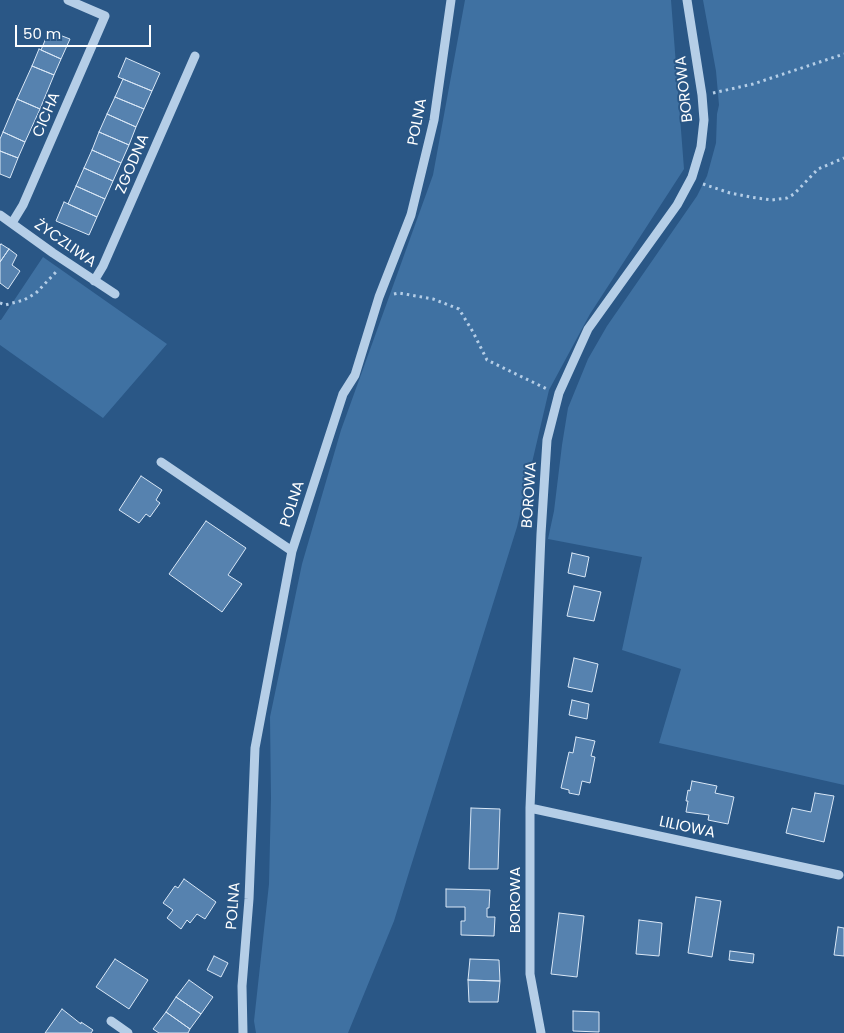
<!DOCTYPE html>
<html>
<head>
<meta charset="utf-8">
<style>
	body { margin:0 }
	#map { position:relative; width:844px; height:1033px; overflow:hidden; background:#2a5786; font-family:Poppins,sans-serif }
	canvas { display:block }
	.scale { position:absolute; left:15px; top:25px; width:136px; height:22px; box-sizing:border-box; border:2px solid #fff; border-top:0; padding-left:6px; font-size:15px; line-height:18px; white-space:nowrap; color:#fff; -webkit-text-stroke:4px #2a5786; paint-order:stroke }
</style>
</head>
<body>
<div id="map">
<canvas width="844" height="1033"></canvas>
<div class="scale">50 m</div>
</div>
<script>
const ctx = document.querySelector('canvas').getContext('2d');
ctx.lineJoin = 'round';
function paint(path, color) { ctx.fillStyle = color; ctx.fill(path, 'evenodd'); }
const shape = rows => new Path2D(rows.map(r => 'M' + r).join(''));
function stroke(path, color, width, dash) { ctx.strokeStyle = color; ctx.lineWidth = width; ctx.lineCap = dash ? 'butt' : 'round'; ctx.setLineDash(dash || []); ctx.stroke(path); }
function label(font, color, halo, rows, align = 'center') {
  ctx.font = font + ' Poppins,sans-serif'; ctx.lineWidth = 4; ctx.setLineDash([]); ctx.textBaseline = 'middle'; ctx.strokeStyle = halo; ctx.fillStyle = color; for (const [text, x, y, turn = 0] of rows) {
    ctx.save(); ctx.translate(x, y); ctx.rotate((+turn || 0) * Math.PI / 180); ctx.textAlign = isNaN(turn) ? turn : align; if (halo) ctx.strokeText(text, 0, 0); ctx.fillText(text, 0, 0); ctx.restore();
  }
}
paint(shape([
	[465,0,671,0,684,169,590,314,549,390,517,527,410,869,394,921,348,1033,256,1033,254,1021,269,884,271,798,270,717,302,564,341,430,433,175],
	[703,0,844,0,844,785,659,743,681,669,622,650,642,557,548,539,554,511,562,445,568,408,588,359,607,326,697,196,707,176,716,143,717,114,719,105,716,71],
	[43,257,167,344,103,418,0,345,0,320,1,320]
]), '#3f71a2');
const building = shape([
	[49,31,70,39,61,59,41,50,49,31],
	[39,49,61,59,54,75,32,66,39,49],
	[126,58,160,73,152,91,118,77,126,58],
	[32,66,54,75,40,109,17,99,32,66],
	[123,79,152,91,144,109,115,97,123,79],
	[115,97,144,109,136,127,107,114,115,97],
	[17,99,40,109,25,142,3,132,17,99],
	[107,114,136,127,129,145,99,132,107,114],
	[3,132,25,142,18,158,0,151,0,139,3,132],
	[99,132,129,145,121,163,92,150,99,132],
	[92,150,121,163,113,181,84,168,92,150],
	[0,151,18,158,10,178,0,174,0,151],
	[84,168,113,181,105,199,76,186,84,168],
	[76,186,105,199,97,217,68,204,76,186],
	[64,202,97,217,89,235,56,221,64,202],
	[1,244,9,249,0,262,0,245,1,244],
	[9,249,17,255,12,265,20,271,8,289,0,283,0,262,9,249],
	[141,476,162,490,156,500,160,503,150,517,146,514,139,523,119,510,141,476],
	[206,521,246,548,228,575,242,584,222,612,169,574,206,521],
	[572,553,589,557,585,577,568,573,572,553],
	[574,586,601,592,594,621,567,616,574,586],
	[574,658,598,664,592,692,568,687,574,658],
	[572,700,589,704,587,719,569,715,572,700],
	[576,737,595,741,591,756,595,757,590,783,582,781,579,795,569,793,569,790,561,788,569,752,573,753,576,737],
	[692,781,717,786,715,793,734,797,728,824,708,820,709,815,686,812,688,801,686,801,688,790,690,791,692,781],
	[815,793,834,796,824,842,786,833,792,808,811,812,815,793],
	[471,808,500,809,498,869,469,869,471,808],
	[184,879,216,902,205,919,197,914,190,923,187,920,181,929,167,918,173,910,163,903,175,886,178,888,184,879],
	[446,889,490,890,489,908,487,908,487,917,495,917,494,936,461,935,461,921,465,921,465,907,446,907,446,889],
	[696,897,721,901,712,957,688,953,696,897],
	[559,913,584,916,577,977,551,974,559,913],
	[639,920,662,923,659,956,636,954,639,920],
	[838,927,844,928,844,956,834,955,838,927],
	[730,951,754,954,753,963,729,960,730,951],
	[214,956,228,963,221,977,207,970,214,956],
	[115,959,148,980,129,1009,96,987,115,959],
	[470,959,499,960,500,981,468,980,470,959],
	[189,980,213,997,201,1014,176,997,189,980],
	[468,980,500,981,498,1002,469,1002,468,980],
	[176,997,201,1014,190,1029,166,1012,176,997],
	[62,1009,81,1024,81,1022,93,1030,91,1033,45,1033,62,1009],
	[573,1011,599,1012,599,1032,573,1031,573,1011],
	[166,1012,190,1029,188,1033,159,1033,153,1029,166,1012]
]);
paint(building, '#5682af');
stroke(building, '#d9e7f6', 1);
stroke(shape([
	[713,93,753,84,844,54],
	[703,184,730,193,750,197,772,200,787,198,794,194,818,169,844,158],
	[394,294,399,293,433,299,459,309,473,332,487,360,549,390],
	[0,303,5,305,24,300,36,293,57,271]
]), '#b5cee7', 3, [2.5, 4]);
stroke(shape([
	[0,215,53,253,115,294],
	[12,223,23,205,105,16,68,0],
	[94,281,103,266,195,56],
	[161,462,292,551],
	[530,808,839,875],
	[111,1021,128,1033],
	[243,1033,242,986,249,899,255,748,292,551,343,394,355,375,379,297,411,215,434,120,451,0],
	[541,1033,530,974,530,808,541,534,547,440,559,393,588,329,677,205,692,177,701,147,704,120,702,95,687,0]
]), '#b5cee7', 9);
label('15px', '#fff', '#2a5786', [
	["BOROWA",685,89,-96],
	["CICHA",47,115,-67],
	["POLNA",418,122,-79],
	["ZGODNA",133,164,-67],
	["ŻYCZLIWA",65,244,35],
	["BOROWA",530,495,-86],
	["POLNA",293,504,-72],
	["LILIOWA",687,828,12],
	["BOROWA",516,900,-90],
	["POLNA",234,906,-86]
]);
</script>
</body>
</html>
